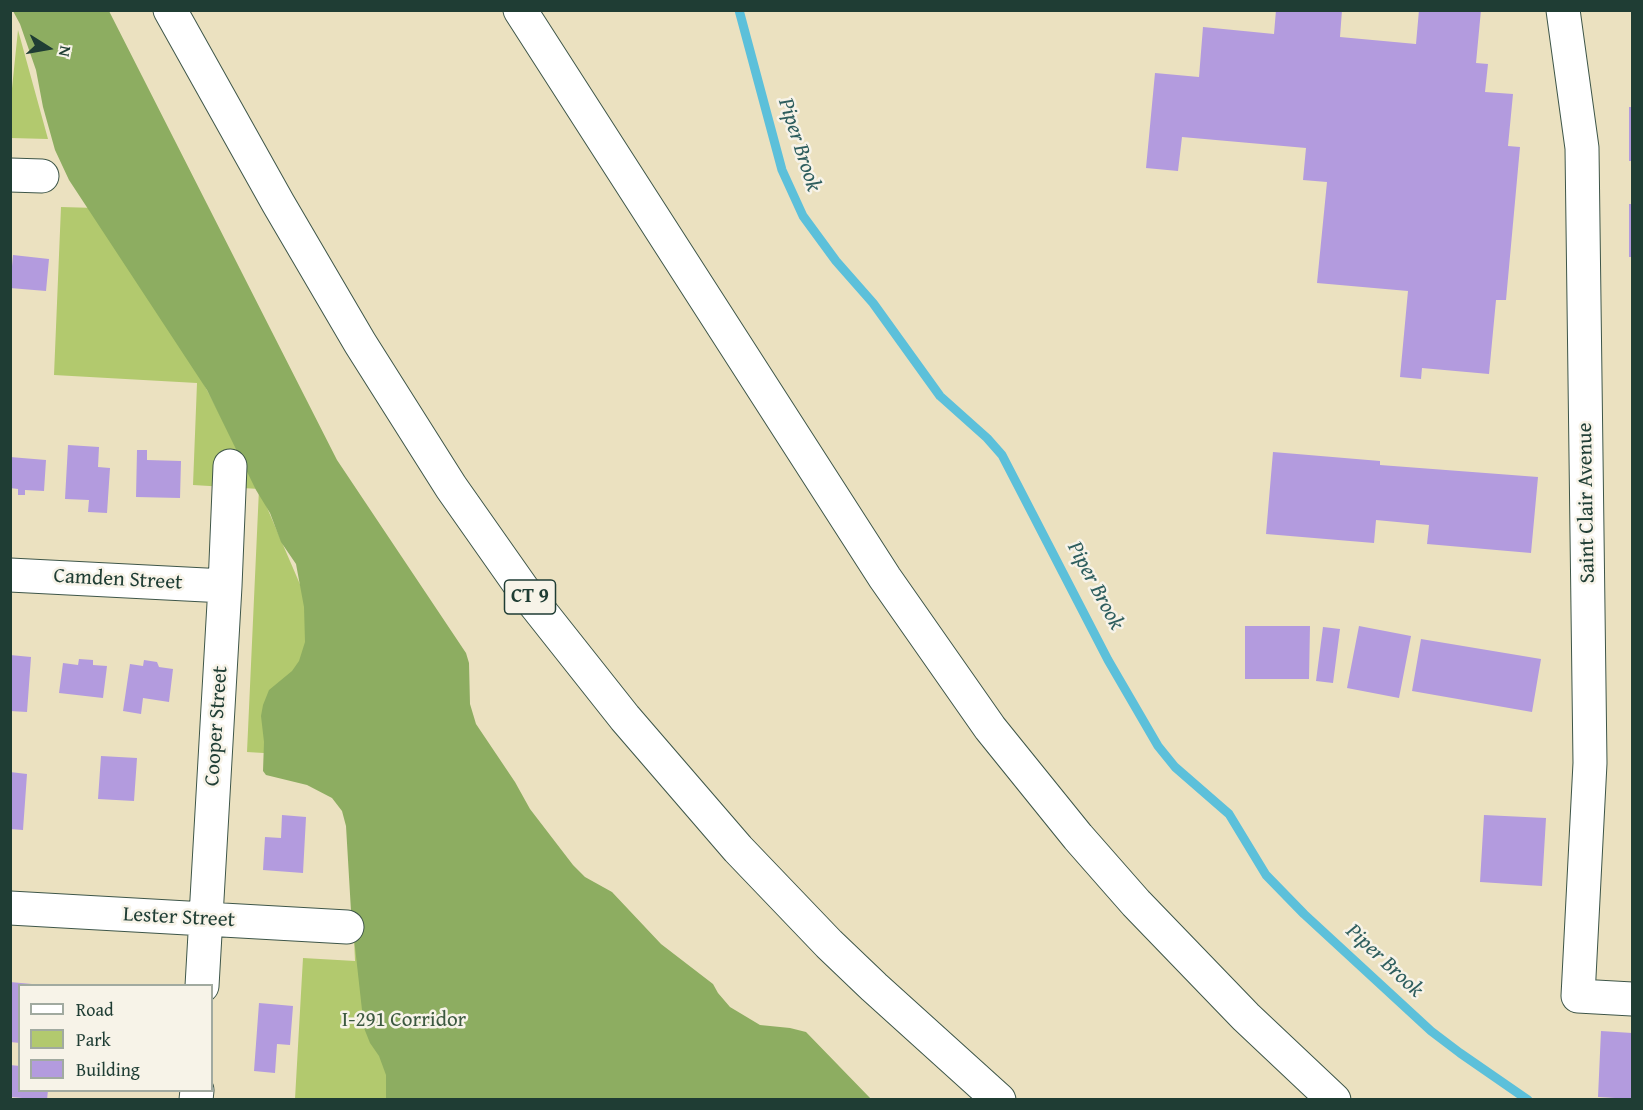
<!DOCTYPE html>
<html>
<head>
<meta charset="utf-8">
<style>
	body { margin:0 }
	#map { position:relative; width:1643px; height:1110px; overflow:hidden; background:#ebe1c0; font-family:"Gentium Book Plus",serif }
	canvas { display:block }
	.frame { position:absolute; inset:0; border:12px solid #1f3d34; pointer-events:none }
	.legend { position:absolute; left:18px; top:984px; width:195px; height:108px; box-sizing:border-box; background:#f7f3e8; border:2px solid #a1aaa0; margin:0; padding:8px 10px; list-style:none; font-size:18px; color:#1f3d34 }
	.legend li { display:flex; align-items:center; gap:12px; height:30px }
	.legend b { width:30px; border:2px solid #a1aaa0 }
	.north { position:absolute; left:18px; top:18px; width:60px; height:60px; -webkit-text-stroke:4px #f7f3e8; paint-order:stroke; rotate:101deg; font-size:16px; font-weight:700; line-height:24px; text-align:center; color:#1f3d34 }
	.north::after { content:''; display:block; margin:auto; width:21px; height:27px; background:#1f3d34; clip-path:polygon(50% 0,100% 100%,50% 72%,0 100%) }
</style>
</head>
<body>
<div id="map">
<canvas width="1643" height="1110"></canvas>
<div class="frame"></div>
<ul class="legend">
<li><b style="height:8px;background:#fff"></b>Road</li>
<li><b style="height:16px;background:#b2c96e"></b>Park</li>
<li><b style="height:16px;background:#b39bde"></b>Building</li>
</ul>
<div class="north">N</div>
</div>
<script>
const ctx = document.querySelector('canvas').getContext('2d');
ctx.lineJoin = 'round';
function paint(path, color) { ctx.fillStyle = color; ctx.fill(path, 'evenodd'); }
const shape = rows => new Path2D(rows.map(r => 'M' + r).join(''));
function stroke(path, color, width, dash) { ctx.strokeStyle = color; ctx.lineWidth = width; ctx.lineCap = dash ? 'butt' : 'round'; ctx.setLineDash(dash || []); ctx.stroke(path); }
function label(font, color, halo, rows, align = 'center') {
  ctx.font = font + ' "Gentium Book Plus",serif'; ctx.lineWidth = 5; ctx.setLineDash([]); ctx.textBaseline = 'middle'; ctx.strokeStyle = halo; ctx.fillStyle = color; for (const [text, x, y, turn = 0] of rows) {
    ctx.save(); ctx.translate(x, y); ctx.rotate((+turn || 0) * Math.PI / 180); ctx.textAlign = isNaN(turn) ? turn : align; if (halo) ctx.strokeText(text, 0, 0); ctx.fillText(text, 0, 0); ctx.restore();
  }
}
paint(shape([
	[18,30,48,139,11,138,11,98],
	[61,207,96,208,198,373,259,489,508,1068,602,1099,295,1099,303,958,355,961,346,758,247,752,259,489,193,485,197,383,54,375]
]), '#b2c96e');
paint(shape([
	[13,11,109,11,337,460,466,653,469,663,470,704,476,724,515,782,530,809,573,865,585,877,612,892,661,944,713,984,718,993,730,1007,760,1025,790,1028,806,1032,871,1099,386,1099,386,1075,379,1056,370,1043,364,1028,351,911,346,826,342,811,332,798,307,785,266,775,263,771,264,742,261,716,263,705,269,690,292,671,299,661,305,642,304,607,296,564,281,542,270,513,256,490,207,390,69,180,55,150,43,107,36,70,20,24]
]), '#8dad61');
stroke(shape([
	[739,10,782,170,803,216,836,261,873,303,940,396,987,438,1002,455,1108,660,1158,746,1175,767,1229,814,1266,875,1304,914,1431,1031,1460,1053,1528,1100]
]), '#5cc0da', 9);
paint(shape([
	[1276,10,1342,10,1340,37,1416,44,1419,10,1481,10,1476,63,1488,64,1485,92,1513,94,1508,146,1520,147,1506,300,1496,300,1489,374,1422,368,1421,379,1400,377,1408,291,1317,283,1327,182,1303,180,1306,148,1182,137,1178,171,1146,168,1155,73,1199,77,1203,27,1274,34],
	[1629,107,1632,107,1632,161,1629,161],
	[1629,204,1632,204,1632,257,1629,257],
	[13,255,49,259,46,291,10,288],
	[68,445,99,447,98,467,110,468,107,513,88,512,89,500,65,499],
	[137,450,147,450,147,460,181,461,180,498,136,497],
	[1273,452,1380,461,1380,465,1538,477,1531,553,1427,544,1429,525,1376,520,1374,543,1266,534],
	[10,457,46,460,44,491,25,490,25,495,18,495,18,489,10,488],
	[1245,626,1310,626,1309,679,1245,679],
	[1359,626,1411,636,1399,698,1347,688],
	[1323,627,1340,629,1333,683,1316,681],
	[1421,639,1541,659,1532,712,1412,691],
	[10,655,31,657,27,712,10,711],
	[79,659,93,660,93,665,107,666,103,698,59,693,63,663,78,665],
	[144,660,157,662,159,667,173,669,169,702,143,698,141,714,123,711,130,664,143,666],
	[101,756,137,758,134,801,98,799],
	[10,772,27,774,23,830,10,829],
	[282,815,306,817,303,873,263,870,265,837,281,838],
	[1484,815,1546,818,1542,886,1480,882],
	[10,982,32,984,32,986,20,986,20,1043,10,1042],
	[259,1003,293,1006,290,1045,277,1044,275,1073,254,1071],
	[1601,1031,1632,1033,1632,1099,1598,1097],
	[10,1065,20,1066,20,1090,48,1090,47,1100,10,1097]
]), '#b39bde');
const minor = shape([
	[1563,10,1582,148,1590,763,1578,996,1632,999],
	[10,175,42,176],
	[10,575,225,586],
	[10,908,347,927],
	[202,986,225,586,230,466],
	[196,1100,197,1090]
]);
const motorway = shape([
	[170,10,278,203,360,343,451,487,522,588,625,718,738,849,829,944,874,987,999,1100],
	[520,10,885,578,990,728,1078,837,1136,903,1246,1017,1334,1100]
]);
stroke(minor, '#3e5649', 35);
stroke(motorway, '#3e5649', 35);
stroke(minor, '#fff', 33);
stroke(motorway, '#fff', 33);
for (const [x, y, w] of [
	[530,597,51]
]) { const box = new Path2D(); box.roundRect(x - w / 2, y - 17, w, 34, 4.5); ctx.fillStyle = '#f7f3e8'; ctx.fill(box); stroke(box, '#1f3d34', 1.5); }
label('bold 20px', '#1f3d34', null, [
	["CT 9",530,597]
]);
label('21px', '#1f3d34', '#f7f3e8', [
	["Saint Clair Avenue",1587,503,-91],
	["Camden Street",118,580,3],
	["Cooper Street",217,726,-86],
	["Lester Street",179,918,3]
]);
label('21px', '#3c5940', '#f7f3e8', [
	["I-291 Corridor",404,1021]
]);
label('italic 22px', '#2e5e5e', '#f7f3e8', [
	["Piper Brook",799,145,72],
	["Piper Brook",1095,586,62],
	["Piper Brook",1384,961,43]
]);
</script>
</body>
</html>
